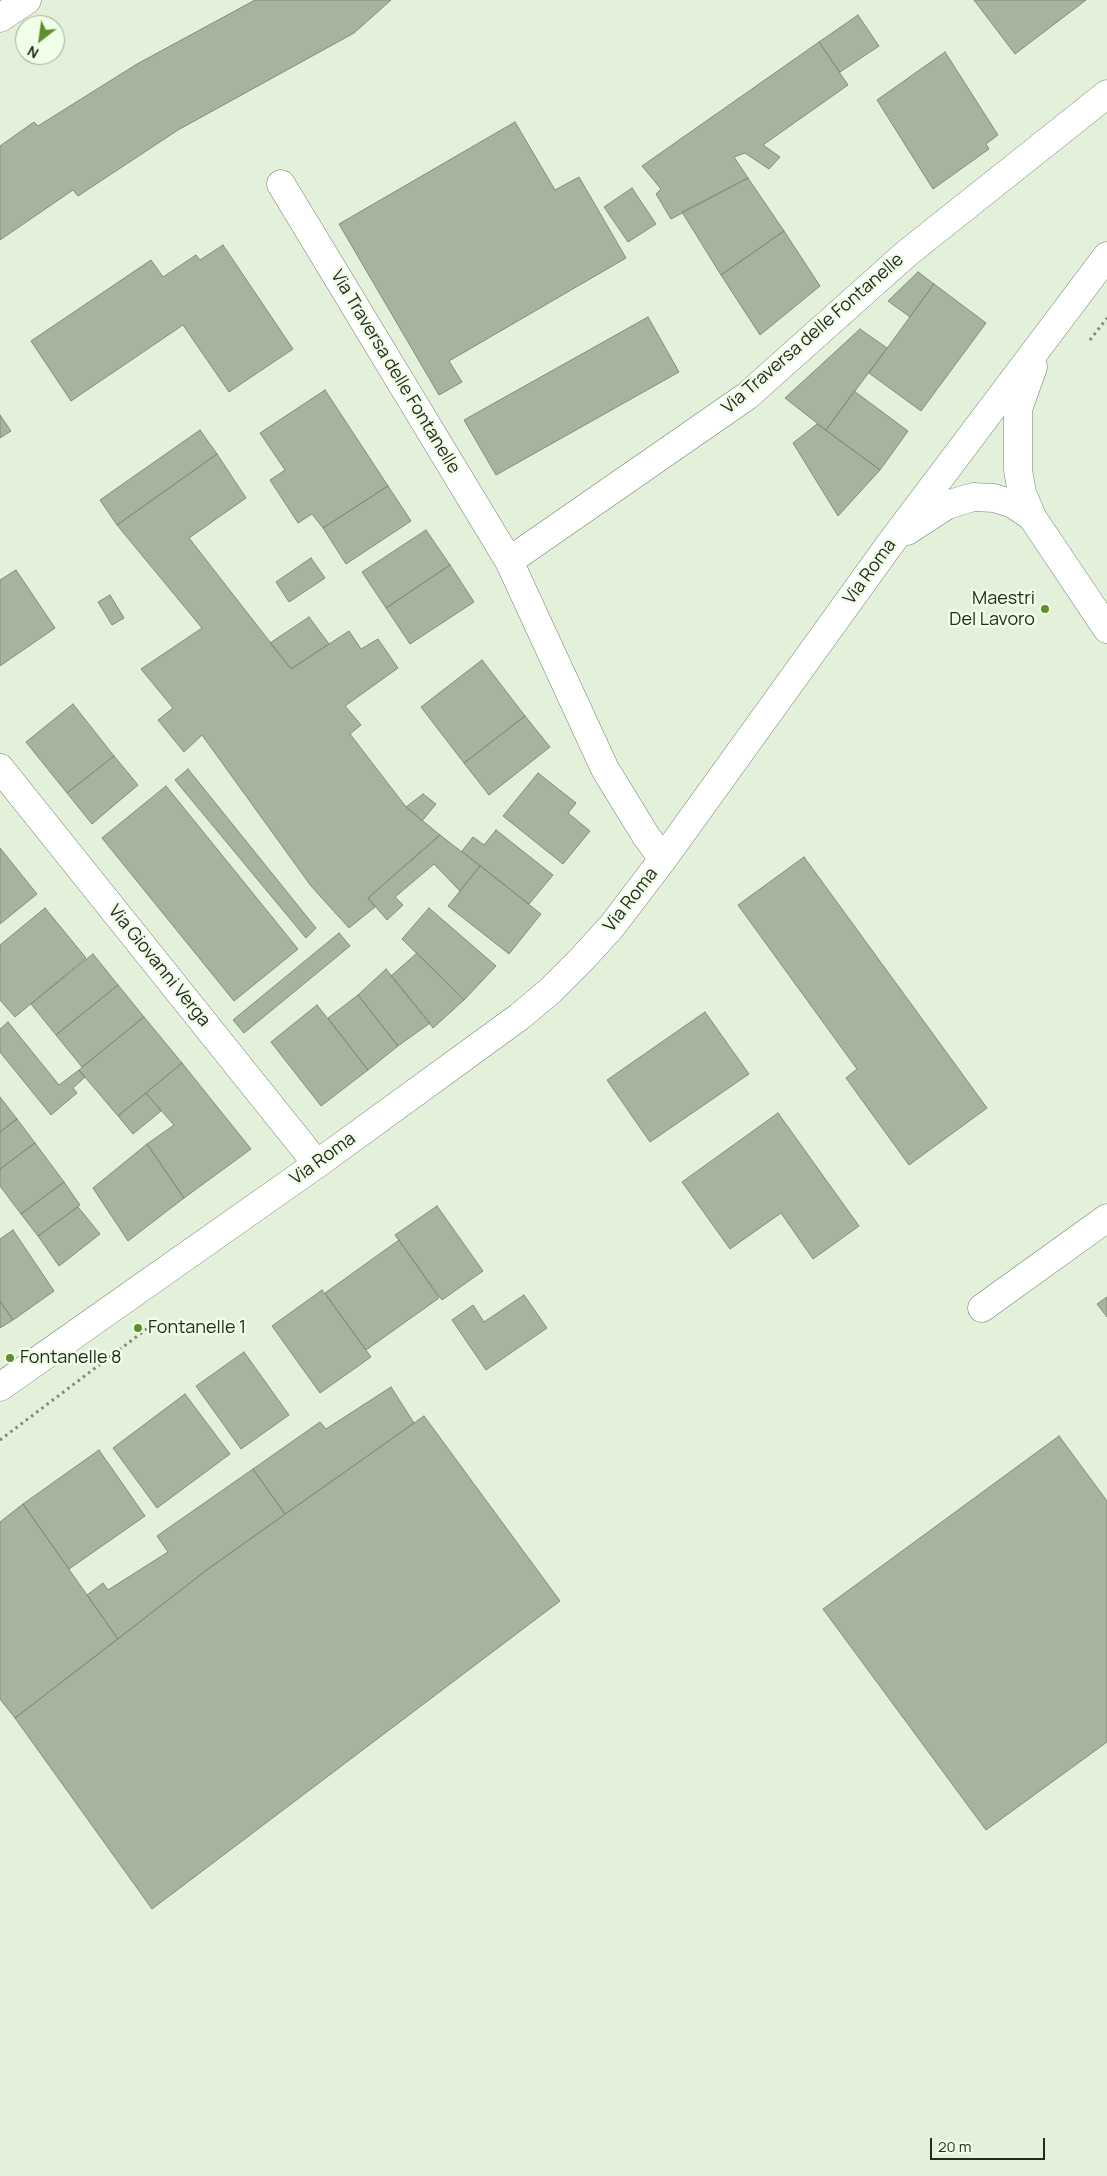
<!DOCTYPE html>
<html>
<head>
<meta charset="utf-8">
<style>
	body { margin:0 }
	#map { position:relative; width:1107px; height:2176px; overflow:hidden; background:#e3f1da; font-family:Manrope,sans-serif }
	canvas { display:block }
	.north { position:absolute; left:15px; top:15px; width:50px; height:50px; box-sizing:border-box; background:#f0fee8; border:1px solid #9fa998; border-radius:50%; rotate:210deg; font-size:14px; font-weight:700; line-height:20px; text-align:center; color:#252a21 }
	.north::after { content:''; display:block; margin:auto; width:18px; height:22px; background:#5a912c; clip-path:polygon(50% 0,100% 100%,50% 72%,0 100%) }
	.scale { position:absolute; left:930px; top:2138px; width:115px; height:22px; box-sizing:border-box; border:2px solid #252a21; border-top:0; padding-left:6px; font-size:15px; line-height:18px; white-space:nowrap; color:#252a21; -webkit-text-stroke:4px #f0fee8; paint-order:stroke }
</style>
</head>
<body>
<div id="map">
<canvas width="1107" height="2176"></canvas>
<div class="north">N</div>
<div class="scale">20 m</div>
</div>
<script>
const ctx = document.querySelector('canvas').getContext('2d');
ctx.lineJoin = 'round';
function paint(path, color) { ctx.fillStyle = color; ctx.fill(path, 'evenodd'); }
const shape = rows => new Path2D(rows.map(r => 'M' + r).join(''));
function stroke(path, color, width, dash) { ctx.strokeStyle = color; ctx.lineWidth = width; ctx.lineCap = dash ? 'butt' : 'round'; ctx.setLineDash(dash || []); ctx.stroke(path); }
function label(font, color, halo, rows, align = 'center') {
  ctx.font = font + ' Manrope,sans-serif'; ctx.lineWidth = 5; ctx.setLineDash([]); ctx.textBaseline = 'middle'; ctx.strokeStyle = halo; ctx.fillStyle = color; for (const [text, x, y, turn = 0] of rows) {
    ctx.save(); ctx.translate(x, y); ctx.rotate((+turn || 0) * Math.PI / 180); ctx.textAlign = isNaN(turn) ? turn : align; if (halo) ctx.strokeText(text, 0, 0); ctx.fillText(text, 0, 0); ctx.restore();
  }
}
const building = shape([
	[255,0,391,0,354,33,178,130,78,196,73,190,0,240,0,146,34,122,38,126,137,64,255,0],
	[974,0,1086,0,1015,54,974,0],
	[858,15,879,46,840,72,819,42,858,15],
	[819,42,848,85,763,145,780,157,769,169,745,153,734,157,748,178,671,219,656,194,661,189,642,166,819,42],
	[945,52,998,135,986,144,989,149,933,189,877,100,945,52],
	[515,122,555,190,579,177,626,258,449,361,462,382,439,395,339,224,515,122],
	[748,178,784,231,721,275,682,212,748,178],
	[632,188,656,224,628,242,604,207,632,188],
	[784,231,820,286,760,335,721,275,784,231],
	[223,245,293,349,229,392,183,325,71,401,31,341,151,260,163,277,196,255,200,260,223,245],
	[918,272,934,284,910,317,888,301,918,272],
	[934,284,986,323,921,411,869,373,934,284],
	[648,317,679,372,496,475,464,420,648,317],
	[860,329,887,348,826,430,785,398,860,329],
	[325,390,388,486,323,528,312,514,298,523,270,480,285,470,260,433,325,390],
	[854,391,908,431,880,470,826,430,854,391],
	[0,415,11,431,0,438,0,415],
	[817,424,880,470,838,516,793,443,817,424],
	[200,430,217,454,117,525,100,500,200,430],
	[217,454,246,498,189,538,291,669,349,631,361,649,378,639,398,668,345,706,361,725,350,734,406,807,440,835,368,898,375,907,349,928,311,886,202,735,184,752,158,720,173,708,141,669,202,628,117,525,217,454],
	[388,486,411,521,346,564,323,528,388,486],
	[426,530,450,565,386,608,362,572,426,530],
	[311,558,325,578,289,602,276,582,311,558],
	[450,565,474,602,410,644,386,608,450,565],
	[16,570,55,628,0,666,0,580,16,570],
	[110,595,124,618,112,625,98,602,110,595],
	[309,617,329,644,291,669,270,643,309,617],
	[482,660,525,716,464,763,421,707,482,660],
	[73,704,114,756,67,793,26,742,73,704],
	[525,716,550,747,489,795,464,763,525,716],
	[114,756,138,785,92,824,67,793,114,756],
	[188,769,316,928,306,938,175,780,188,769],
	[538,773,576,803,568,813,590,831,563,864,503,816,538,773],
	[166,786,298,949,234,1001,102,838,166,786],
	[423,794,436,804,422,821,406,807,423,794],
	[496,830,553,875,529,904,462,851,473,837,484,845,496,830],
	[440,835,480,866,460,891,434,864,395,897,403,905,387,920,368,898,440,835],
	[0,848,37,894,0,924,0,848],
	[804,857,987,1108,909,1165,846,1078,857,1069,738,905,804,857],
	[480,866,541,914,509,954,448,906,480,866],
	[45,908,86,958,15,1017,0,1000,0,945,45,908],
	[429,908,496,966,464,1000,402,939,429,908],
	[339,933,350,946,244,1033,233,1020,339,933],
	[417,953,464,1000,433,1028,391,976,417,953],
	[93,954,118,985,56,1035,31,1004,93,954],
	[386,969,430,1023,398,1046,358,995,386,969],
	[118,985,144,1017,82,1067,56,1035,118,985],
	[358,995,398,1046,368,1070,328,1018,358,995],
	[317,1005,368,1070,321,1106,271,1042,317,1005],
	[705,1012,749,1074,650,1142,607,1080,705,1012],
	[144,1017,182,1063,118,1116,79,1070,144,1017],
	[8,1022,59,1085,79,1070,85,1077,73,1088,77,1093,51,1115,0,1052,0,1029,8,1022],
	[182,1063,251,1149,184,1198,147,1144,174,1125,146,1093,182,1063],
	[146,1093,161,1111,133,1134,118,1116,146,1093],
	[0,1097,17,1119,0,1132,0,1097],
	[778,1113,859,1226,813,1259,781,1213,730,1249,682,1182,778,1113],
	[17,1119,35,1143,0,1169,0,1132,17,1119],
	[35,1143,64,1182,21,1214,0,1186,0,1169,35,1143],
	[147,1144,184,1198,128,1241,93,1188,147,1144],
	[64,1182,80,1205,38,1236,21,1214,64,1182],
	[437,1206,483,1271,442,1300,395,1235,437,1206],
	[78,1207,100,1234,59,1266,38,1236,78,1207],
	[13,1230,54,1291,13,1320,0,1301,0,1239,13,1230],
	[399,1240,439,1298,366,1350,325,1293,399,1240],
	[322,1290,371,1357,320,1393,272,1326,322,1290],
	[524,1295,547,1328,486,1370,452,1320,473,1305,484,1322,524,1295],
	[1107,1297,1107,1317,1097,1304,1107,1297],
	[0,1301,13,1320,0,1328,0,1301],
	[244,1352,289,1415,241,1449,196,1386,244,1352],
	[391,1387,414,1423,285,1514,253,1469,320,1422,326,1429,391,1387],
	[185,1394,230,1454,157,1508,113,1448,185,1394],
	[424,1416,560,1601,152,1909,15,1718,208,1569,424,1416],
	[1059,1436,1107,1501,1107,1742,986,1830,823,1609,1059,1436],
	[99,1450,145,1516,69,1569,23,1504,99,1450],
	[253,1469,285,1514,208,1569,118,1639,87,1595,103,1583,108,1590,168,1552,157,1536,253,1469],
	[23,1504,118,1639,15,1718,0,1699,0,1522,23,1504]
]);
paint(building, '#a6b49e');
stroke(building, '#808d79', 1);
const street = shape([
	[0,18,27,0],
	[281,184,509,561],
	[0,768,317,1164],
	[663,859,646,836,605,769,509,561,747,396,906,254,1107,94],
	[982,1308,1107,1218]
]);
const secondary = shape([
	[1033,367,1018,409,1018,470,1022,493,1032,517,1107,629],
	[907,531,947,505,973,497,994,498,1013,504,1032,517],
	[0,1387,317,1164,519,1017,550,991,582,959,612,926,663,859,890,544,1107,256]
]);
stroke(street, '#727e6a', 29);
stroke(secondary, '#727e6a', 29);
stroke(shape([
	[1090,340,1107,318],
	[0,1440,160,1319]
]), '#7e8778', 3, [2.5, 4]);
stroke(street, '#fff', 28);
stroke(secondary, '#fff', 28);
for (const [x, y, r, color] of [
	[1045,609,5,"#5a912c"],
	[138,1328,5,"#5a912c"],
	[10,1358,5,"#5a912c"]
]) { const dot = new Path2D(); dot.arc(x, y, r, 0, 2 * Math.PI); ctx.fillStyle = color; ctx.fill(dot); stroke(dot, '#f0fee8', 2); }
label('18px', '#252a21', '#f0fee8', [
	["Via Traversa delle Fontanelle",813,334,-41],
	["Via Traversa delle Fontanelle",395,372,59],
	["Via Roma",870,572,-54],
	["Via Roma",631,900,-52],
	["Via Giovanni Verga",159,966,51],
	["Via Roma",323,1159,-36]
]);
label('18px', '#252a21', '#f0fee8', [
	["Maestri",1035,599,"right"],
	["Del Lavoro",1035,620,"right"],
	["Fontanelle 1",148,1328],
	["Fontanelle 8",20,1358]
], 'left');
</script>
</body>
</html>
